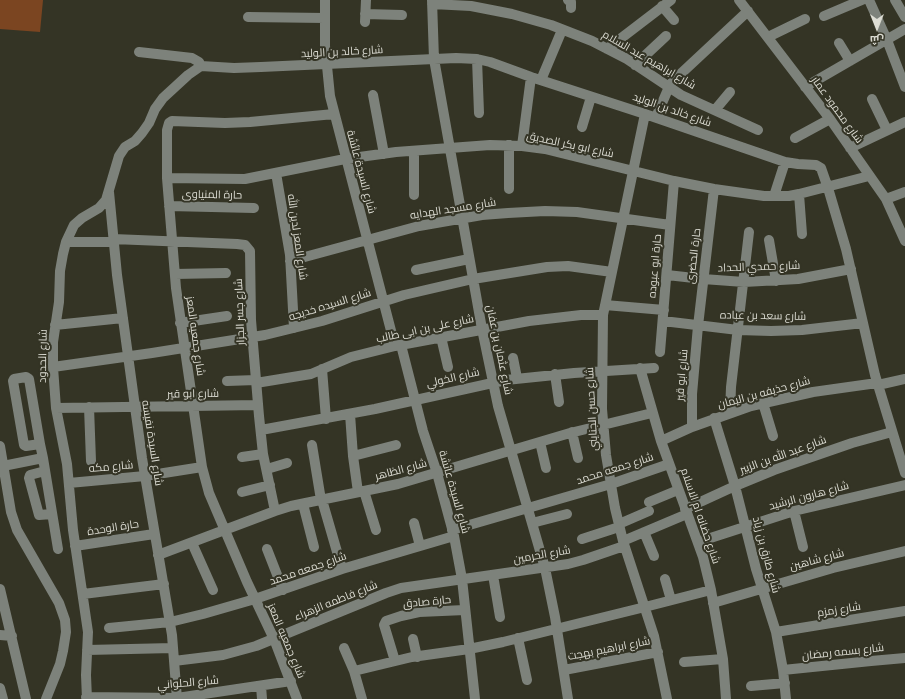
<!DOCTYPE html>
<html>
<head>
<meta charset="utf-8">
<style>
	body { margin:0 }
	#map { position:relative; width:905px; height:699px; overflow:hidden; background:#343425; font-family:"IBM Plex Sans",Cairo,sans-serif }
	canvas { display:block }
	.north { position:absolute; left:857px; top:8px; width:40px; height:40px; -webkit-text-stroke:3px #343425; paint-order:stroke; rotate:180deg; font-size:11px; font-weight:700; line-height:16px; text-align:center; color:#ddddd4 }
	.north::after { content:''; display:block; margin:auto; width:14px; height:18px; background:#ddddd4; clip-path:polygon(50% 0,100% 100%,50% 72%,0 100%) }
</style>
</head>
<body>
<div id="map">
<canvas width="905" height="699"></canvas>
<div class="north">ش</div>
</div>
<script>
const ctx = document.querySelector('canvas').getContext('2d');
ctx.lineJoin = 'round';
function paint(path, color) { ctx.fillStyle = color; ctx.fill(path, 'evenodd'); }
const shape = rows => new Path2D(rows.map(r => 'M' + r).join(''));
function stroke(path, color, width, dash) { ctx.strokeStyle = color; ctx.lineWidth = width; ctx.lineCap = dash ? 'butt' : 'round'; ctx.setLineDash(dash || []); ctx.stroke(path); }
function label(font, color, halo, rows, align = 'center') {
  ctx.font = font + ' "IBM Plex Sans",Cairo,sans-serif'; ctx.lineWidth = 4; ctx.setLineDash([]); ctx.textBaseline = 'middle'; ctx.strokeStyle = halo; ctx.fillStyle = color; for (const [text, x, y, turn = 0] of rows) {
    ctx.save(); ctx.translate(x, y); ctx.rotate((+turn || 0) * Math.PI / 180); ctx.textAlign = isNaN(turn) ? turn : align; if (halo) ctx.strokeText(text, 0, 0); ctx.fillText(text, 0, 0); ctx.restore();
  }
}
paint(shape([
	[0,0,43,0,40,32,0,29]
]), '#7b4521');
stroke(shape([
	[325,0,325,46,330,96,395,346],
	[432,0,434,59,482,329,498,406,545,568,555,617,568,699],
	[568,0,571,2,571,8],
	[739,0,830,119,886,199,905,241],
	[869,0,887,40,905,87],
	[895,0,905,17],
	[432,4,471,6,512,14,551,25,592,41,627,59,681,95,758,130],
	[662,6,674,20],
	[365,14,402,15],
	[824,16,862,0],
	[248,17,325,18],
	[365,22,366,0],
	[768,37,805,19],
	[839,43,850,61],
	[607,49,671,0],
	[139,52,192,58,199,62,201,66],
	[477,59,479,113],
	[635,65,666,36],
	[201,66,234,68,261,67,456,58,477,59,490,62,531,77,645,114,785,162,798,164,816,165,821,168,828,188,846,249,875,375,905,473],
	[541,80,562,30],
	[805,87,905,29],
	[373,95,384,154],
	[872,99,887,130],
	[715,110,730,92],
	[645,114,603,315,602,409,606,455,615,508,623,541,654,636,667,699],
	[656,117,669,87,673,81,748,11],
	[582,127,591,97],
	[795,138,830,119],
	[522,146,531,77],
	[850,148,905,122],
	[414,151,414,195],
	[276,173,290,255,294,328],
	[167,178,245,179,345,159,396,152,490,145,522,146,545,149,674,181,714,189,764,196,789,196,799,194,869,176],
	[509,189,509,145],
	[109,192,117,275,142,458,172,635,177,699],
	[799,194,802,234],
	[774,196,785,162],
	[886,199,905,192],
	[169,206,254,208],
	[113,239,237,244,245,245,250,251,251,320,259,416,263,454,275,511],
	[769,240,776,281],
	[66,242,114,242],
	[290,261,419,226,482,215,508,213,545,211,577,212,670,225],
	[416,270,469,259],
	[175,274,226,273],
	[667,275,703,279,744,282,798,279,851,269],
	[605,305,664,310],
	[663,321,738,330,771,331,802,330,863,323],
	[180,323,227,316],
	[55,325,123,318],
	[441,337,448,367],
	[401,345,423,431,437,473,454,536,462,579,475,699],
	[660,352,674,181],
	[513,358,517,378],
	[53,367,152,353,265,335,322,321,404,295,473,279,547,267,568,266,612,272],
	[640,368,661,441,703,557,711,590,723,659,726,699],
	[322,369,326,419],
	[555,374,559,402],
	[227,381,256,380],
	[256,383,311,374,351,357,395,346,529,321,581,315,603,315],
	[878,385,905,379],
	[763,403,773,436],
	[89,407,91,461],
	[56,408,258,405],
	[730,413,731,387,749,232],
	[350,414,353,456,358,492],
	[714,418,735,486,756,569,776,632,783,670,786,699],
	[692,427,692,394,698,326,714,189],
	[261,430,375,409,506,380,574,373,654,368],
	[572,432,578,458],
	[661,441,692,427,751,406,813,392,877,383],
	[540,442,546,468],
	[40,444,26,446,24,445,13,381,14,379,26,377,29,379,40,444,43,458,58,549],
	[312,445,321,500],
	[0,446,11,512,17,530,59,603,65,620,66,632,63,651,60,664,46,699],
	[353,456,396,445],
	[242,457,263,454],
	[3,466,43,458],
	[267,469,287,463],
	[45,471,30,475,29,478,39,515,52,514],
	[69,483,145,476,202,467],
	[364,491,376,530],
	[242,492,270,485],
	[322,500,342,569],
	[649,502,678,490],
	[303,504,314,547],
	[685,509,735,486,774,470,852,443,892,432],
	[794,511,803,547],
	[414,523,420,546],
	[532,523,567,514],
	[619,524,649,511],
	[452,530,611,484,669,464],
	[644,532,654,556],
	[582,539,619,527],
	[623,541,687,514],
	[698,542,794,511,905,485],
	[192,543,213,590],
	[75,546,154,534],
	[267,549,283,590],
	[158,555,275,511,291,506,398,484,570,433,652,413],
	[493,575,500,617],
	[665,579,671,600],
	[0,589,26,699],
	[83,594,164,584],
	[713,603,833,568,905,551],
	[109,628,170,622,203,614,255,599,342,569,454,536],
	[776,632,905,611],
	[0,635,12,636],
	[518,638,527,680],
	[413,639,417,657],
	[344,648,354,671,362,699],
	[87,650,173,648],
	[174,661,223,655,256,646,386,593,401,588,568,564,583,560,624,546],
	[395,661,385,628,384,625,386,621,401,616,419,612,465,610],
	[684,662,723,659],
	[564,670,658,652],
	[783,670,871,661,905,658],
	[354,671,412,657,469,649,503,642,645,607,711,590],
	[261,686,262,699],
	[751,686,785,683],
	[0,688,3,699],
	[86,697,177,698,291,681],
	[87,699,86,675,88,632,73,530,67,464,56,408,53,367,53,342,59,302,60,271,63,254,66,242,74,225,82,218,99,208,106,200,119,156,125,147,135,141,142,133,149,123,155,109,163,98,188,75,201,66],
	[297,699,274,639,247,582,209,493,202,467,176,288,167,178,167,130,169,123,172,121,225,123,250,122,334,114]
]), '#7d827b', 10);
label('11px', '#ddddd4', '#343425', [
	["شارع خالد بن الوليد",342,52,-3],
	["شارع ابراهيم عبد السلام",649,60,30],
	["شارع خالد بن الوليد",672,110,19],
	["شارع محمود عمار",837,110,54],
	["شارع ابو بكر الصديق",570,145,12],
	["شارع السيدة عائشة",361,172,75],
	["حارة المنياوى",212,195,1],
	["شارع مسجد الهدايه",453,209,-9],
	["شارع المعز لدين الله",297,237,82],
	["حارة الحضرى",694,256,-83],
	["حارة ابو عبوده",655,266,-85],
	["شارع حمدي الحداد",759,267,-2],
	["شارع السيده خديجه",330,305,-17],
	["شارع جسر الجزار",240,312,-92],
	["شارع سعد بن عباده",763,316,1],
	["شارع على بن ابى طالب",425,329,-12],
	["شارع جمعيه المعز",195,336,82],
	["شارع عثمان بن عفان",499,350,78],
	["شارع الحدود",43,356,-89],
	["شارع ابو قير",682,375,-85],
	["شارع الخولي",453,378,-13],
	["شارع حذيفه بن اليمان",764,393,-15],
	["شارع ابو قير",193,394,-1],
	["شارع حسن الجنايني",592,409,-93],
	["شارع السيدة نفيسه",152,443,81],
	["شارع عبد الله بن الزبير",783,455,-20],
	["شارع مكه",111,467,-5],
	["شارع جمعه محمد",615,469,-18],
	["شارع الظاهر",401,470,-15],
	["شارع السيدة عائشة",454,492,74],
	["شارع هارون الرشيد",809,496,-15],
	["شارع حضانه ام الاسلام",700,516,71],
	["حارة الوحدة",113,528,-9],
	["شارع الحرمين",542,555,-10],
	["شارع طارق بن زياد",766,555,75],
	["شارع شاهين",817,560,-15],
	["شارع جمعه محمد",308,569,-19],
	["شارع فاطمه الزهراء",336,601,-22],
	["حارة صادق",427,602,-5],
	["شارع زمزم",839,610,-9],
	["شارع جمعيه المعز",286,641,67],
	["شارع ابراهيم بهجت",609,649,-11],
	["شارع بسمه رمضان",843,652,-6],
	["شارع الحلواني",188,683,-5]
]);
</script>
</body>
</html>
